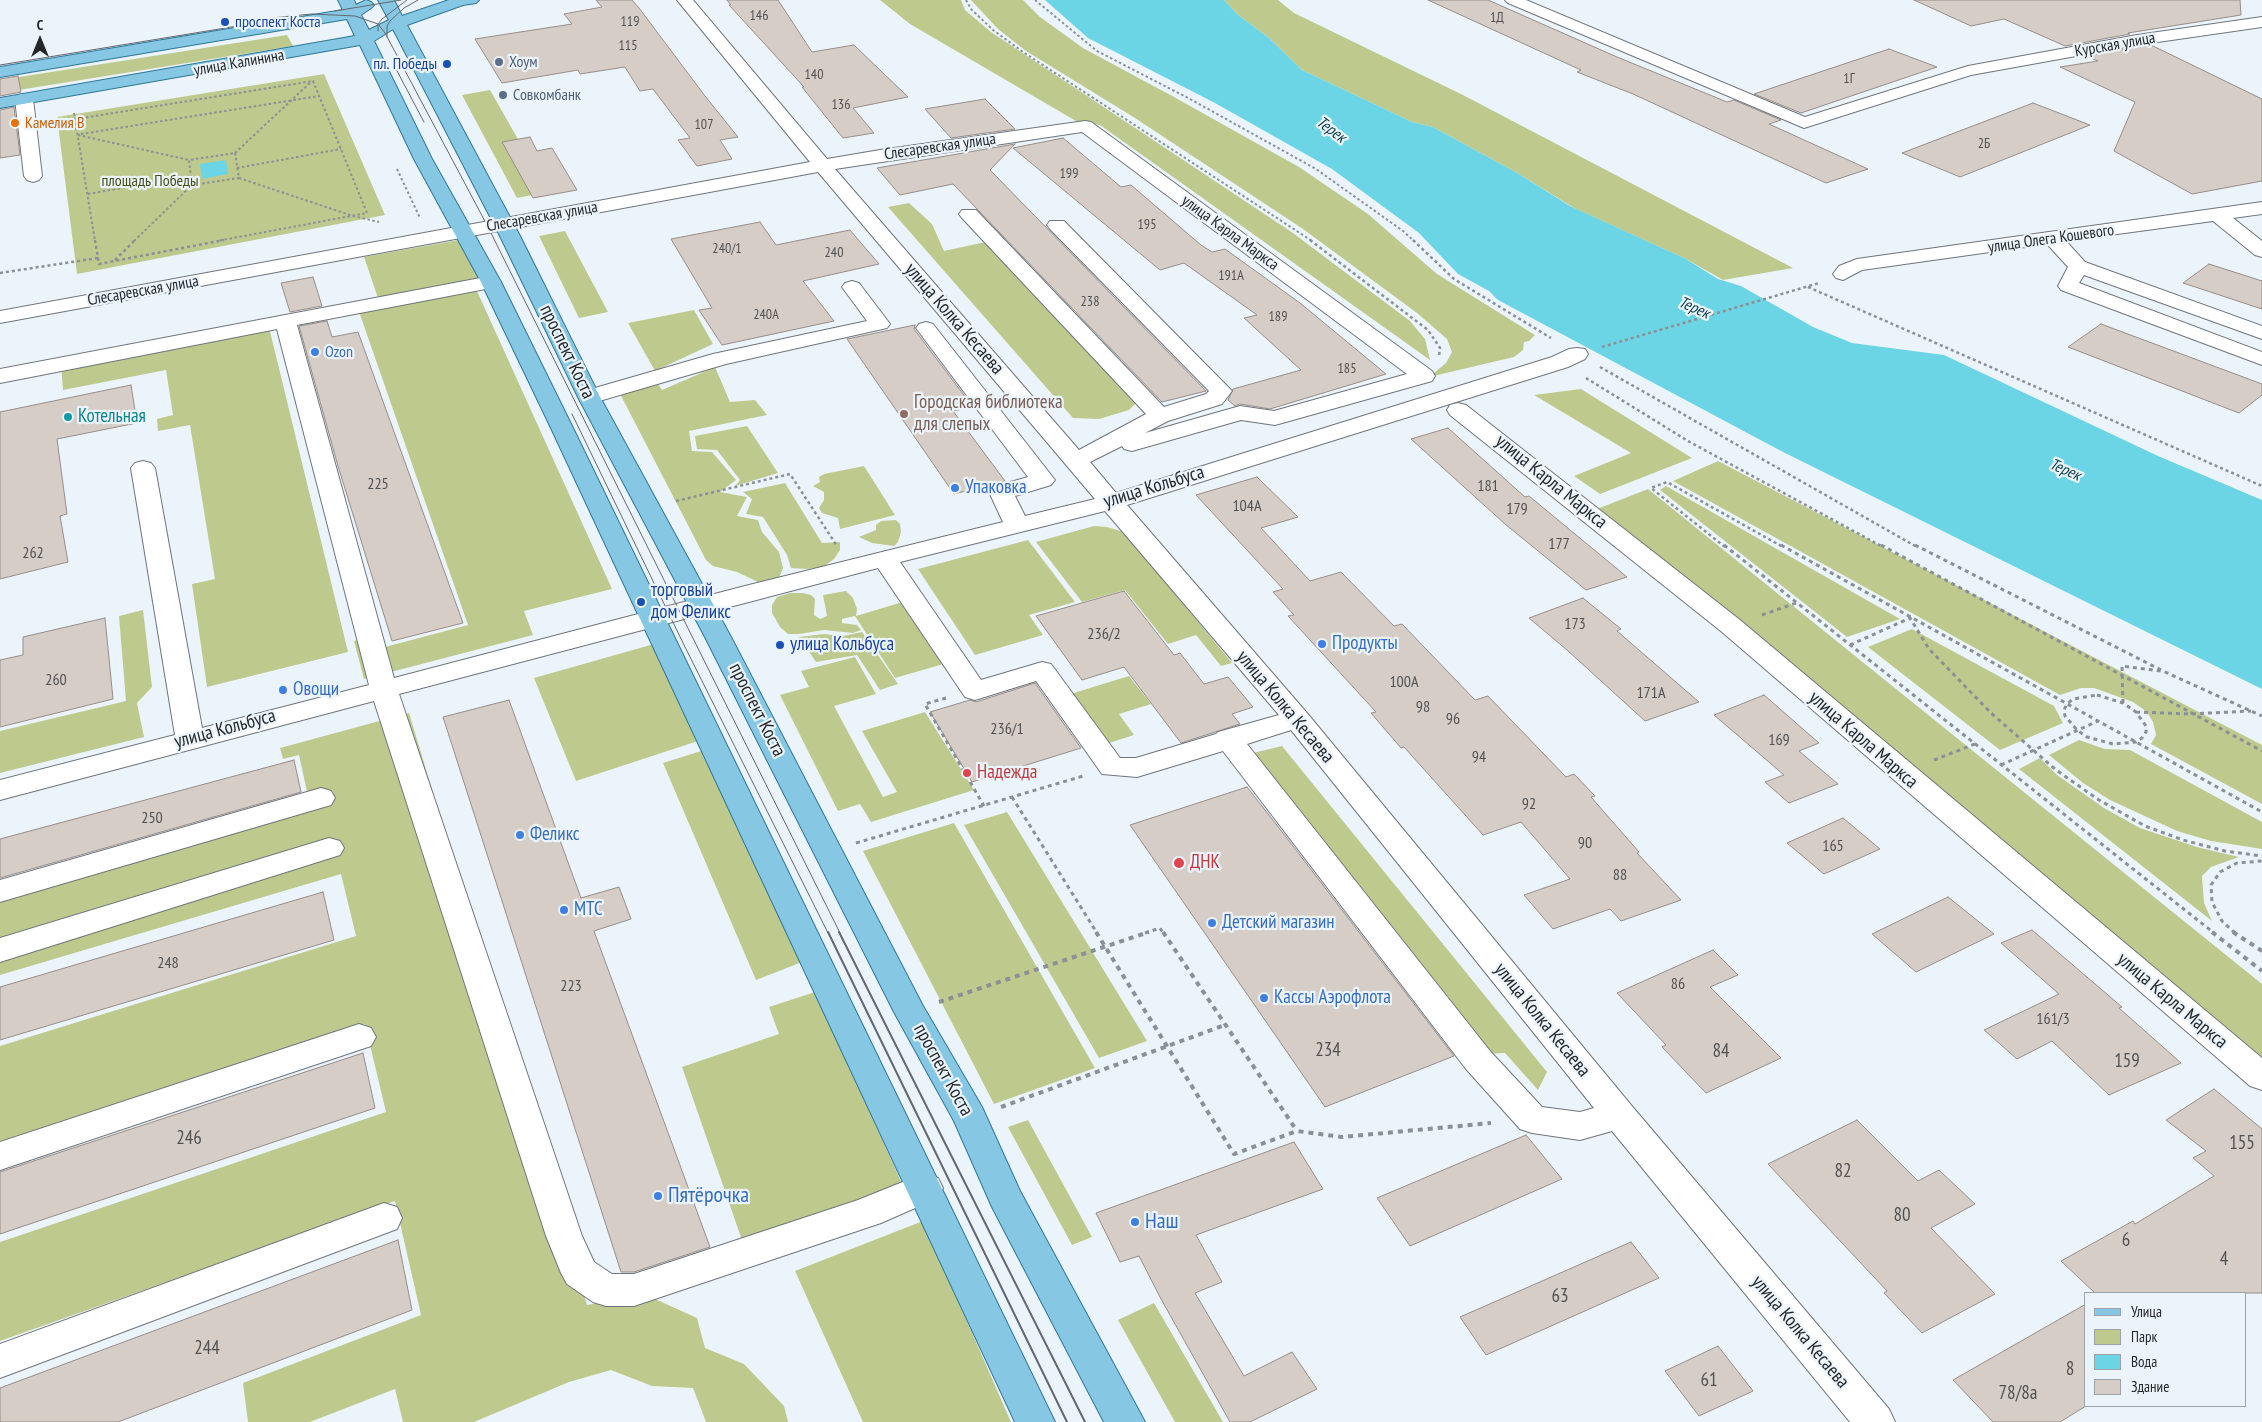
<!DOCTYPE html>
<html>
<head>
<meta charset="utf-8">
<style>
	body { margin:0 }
	#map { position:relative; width:2262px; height:1422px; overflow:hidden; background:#ecf4fb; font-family:"PT Sans Narrow",sans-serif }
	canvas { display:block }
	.legend { position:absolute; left:2084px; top:1292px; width:162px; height:115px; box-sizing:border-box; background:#ecf4fb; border:1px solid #9ca2a8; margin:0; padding:6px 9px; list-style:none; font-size:15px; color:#25282b }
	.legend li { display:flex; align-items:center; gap:10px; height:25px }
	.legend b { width:25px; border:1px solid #9ca2a8 }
	.north { position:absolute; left:15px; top:15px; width:50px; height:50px; -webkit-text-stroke:4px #ecf4fb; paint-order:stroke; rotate:0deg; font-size:14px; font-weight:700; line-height:20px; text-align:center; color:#25282b }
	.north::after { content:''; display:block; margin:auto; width:18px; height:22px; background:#25282b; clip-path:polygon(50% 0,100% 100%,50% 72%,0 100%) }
</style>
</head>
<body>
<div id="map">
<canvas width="2262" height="1422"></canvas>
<ul class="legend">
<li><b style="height:6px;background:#86c7e3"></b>Улица</li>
<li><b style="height:14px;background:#beca8d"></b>Парк</li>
<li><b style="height:14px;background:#6cd5e5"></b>Вода</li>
<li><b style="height:14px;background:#d6cdc7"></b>Здание</li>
</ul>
<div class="north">С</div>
</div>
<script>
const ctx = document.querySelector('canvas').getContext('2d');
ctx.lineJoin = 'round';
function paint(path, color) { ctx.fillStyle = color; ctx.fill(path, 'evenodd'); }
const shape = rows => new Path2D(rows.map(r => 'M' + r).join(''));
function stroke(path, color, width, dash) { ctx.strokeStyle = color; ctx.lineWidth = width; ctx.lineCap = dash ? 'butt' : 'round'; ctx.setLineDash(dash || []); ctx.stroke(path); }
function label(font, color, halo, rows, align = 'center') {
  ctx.font = font + ' "PT Sans Narrow",sans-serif'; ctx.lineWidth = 4.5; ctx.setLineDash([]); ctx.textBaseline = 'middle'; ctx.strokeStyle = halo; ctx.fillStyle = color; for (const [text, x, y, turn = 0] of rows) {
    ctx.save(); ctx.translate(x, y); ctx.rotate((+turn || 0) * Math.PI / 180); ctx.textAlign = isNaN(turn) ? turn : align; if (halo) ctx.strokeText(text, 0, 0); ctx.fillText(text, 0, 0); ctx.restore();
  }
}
paint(shape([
	[880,0,961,0,965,10,991,32,1293,233,1410,321,1425,339,1430,360,1100,125,1076,121,910,24],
	[971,0,1023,0,1040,17,1083,48,1174,97,1299,167,1368,214,1437,274,1535,335,1529,341,1524,342,1523,350,1514,357,1429,377,1446,363,1452,352,1447,339,1417,313,1303,229,1135,118,1026,51,998,29],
	[1224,0,1278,0,1294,13,1463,95,1793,268,1723,280,1686,259,1574,208,1519,174,1433,127,1412,122,1302,70,1269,38,1237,14],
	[287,35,293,46,0,93,0,80],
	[324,74,385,215,77,274,57,117],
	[490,90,548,192,517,198,462,95],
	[909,203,932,224,944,251,990,241,1136,403,1129,410,1099,419,1073,418,888,207],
	[565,231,608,312,579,318,539,236],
	[464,239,480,278,378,298,364,257],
	[472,280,612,589,524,611,533,635,364,679,354,641,381,634,385,647,468,625,356,303],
	[694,310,713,344,655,371,628,323],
	[268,323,348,652,207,687,192,584,215,579,190,425,158,431,157,419,173,415,166,370,63,390,61,364],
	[715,367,730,402,755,400,767,415,689,431,692,451,712,452,736,480,720,492,747,497,737,516,758,520,762,532,779,552,783,568,779,578,760,583,737,572,713,566,706,560,617,388,652,375,662,390],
	[1581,389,1692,458,1600,494,1574,476,1631,453,1534,395],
	[747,426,778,473,735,486,740,480,717,450,697,449,695,436],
	[1718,461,2262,745,2262,804,2151,744,2156,735,2153,722,2147,712,2133,702,2094,688,2081,688,2060,695,1673,481],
	[864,466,895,515,840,529,838,518,822,513,819,508,824,500,824,492,813,486,820,482,819,477,824,474],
	[785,483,822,543,840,542,840,550,834,559,823,567,807,569,791,568,787,555,763,517,746,514,752,499,743,492],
	[1666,486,1900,619,1847,637,1660,490],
	[1648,489,2262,984,2262,1061,1597,509],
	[896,520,900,524,901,532,898,542,894,546,872,543,859,537,876,530,876,525,881,521],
	[1094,526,1107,527,1124,532,1232,663,1221,666,1196,635,1168,644,1125,590,1082,602,1036,542],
	[1028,540,1075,602,1029,615,1043,635,975,655,918,569],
	[846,591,853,598,857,609,856,616,906,601,947,663,895,678,855,616,842,619,842,623,857,625,861,630,853,633,824,630,799,634,788,634,780,627,772,613,772,605,777,597,790,593,803,593,811,595,815,599,814,615,820,619,827,616,823,595],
	[143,610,152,687,137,703,144,737,0,773,0,731,126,701,119,616],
	[1912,629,2054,706,2063,723,2000,750,1868,647],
	[862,632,898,684,880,690,857,655,816,662,799,637,824,634,843,636],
	[654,644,701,740,576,781,534,678],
	[855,657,876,694,834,706,883,797,897,792,862,731,925,712,974,790,871,822,860,804,838,811,780,695,809,687,801,671],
	[1129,676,1151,704,1119,714,1134,735,1100,746,1064,696],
	[409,713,587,1305,644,1294,697,1318,705,1348,744,1364,784,1406,788,1422,706,1422,693,1388,652,1386,611,1370,569,1382,474,1422,403,1422,395,1389,310,1422,248,1422,243,1383,421,1315,395,1201,0,1341,0,1242,386,1112,365,1024,0,1142,0,1046,356,936,341,874,0,975,0,898,311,810,299,755,283,759,280,748],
	[2079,740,2105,749,2130,750,2262,822,2262,849,2211,841,2177,831,2110,800,2083,783,2049,755],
	[1282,746,1547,1072,1538,1090,1505,1053,1483,1054,1249,754],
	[701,751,802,962,756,980,663,763],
	[2040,758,2057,775,2104,808,2140,828,2197,847,2239,857,2211,867,2202,876,2204,903,2212,921,2019,769],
	[1007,812,1147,1041,1099,1058,964,825],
	[954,823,1095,1068,994,1104,863,851],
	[815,992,903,1186,744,1246,682,1067,779,1034,769,1007],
	[1028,1120,1092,1237,1072,1245,1008,1127],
	[923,1221,1011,1422,863,1422,795,1271],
	[1154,1303,1223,1422,1175,1422,1118,1320]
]), '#beca8d');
paint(shape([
	[1045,0,1224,0,1237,14,1269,38,1302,70,1412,122,1433,127,1519,174,1570,206,1686,259,1718,279,1741,286,1813,327,1852,343,1944,355,2158,456,2262,500,2262,689,1783,452,1498,300,1489,291,1458,274,1419,233,1332,169,1215,103,1088,38],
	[226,160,228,174,202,179,200,164]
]), '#6cd5e5');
const building = shape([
	[596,0,632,0,639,8,705,96,738,137,720,140,732,159,697,166,678,140,690,138,653,89,640,91,625,67,580,74,578,70,502,83,475,39,572,24,564,14,602,7,596,0],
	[727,0,778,0,812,52,854,45,908,97,853,108,874,133,843,138,802,87,804,87,729,5,731,5,727,0],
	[1428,0,1488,0,1617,57,1727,102,1734,100,1781,120,1769,124,1868,169,1826,183,1633,94,1577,72,1581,70,1428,0],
	[1914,0,2240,0,2241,15,2128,33,2130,34,2065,46,2004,19,1971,26,1914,0],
	[2151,45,2262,99,2262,181,2192,194,2114,151,2135,102,2060,67,2098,61,2086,56,2151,45],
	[1889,49,1937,67,1801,113,1754,94,1889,49],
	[18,76,21,92,0,96,0,79,18,76],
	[985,99,1015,129,951,138,925,109,985,99],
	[2033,103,2090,125,1960,177,1902,153,2033,103],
	[14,107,20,155,0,158,0,110,14,107],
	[530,137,537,151,552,148,577,190,533,198,502,142,530,137],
	[1063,138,1121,187,1131,185,1201,245,1212,252,1225,249,1300,303,1386,374,1270,409,1240,404,1235,406,1228,400,1233,389,1301,370,1244,318,1257,315,1184,263,1160,270,1013,148,1063,138],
	[1015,144,990,170,1206,391,1162,402,953,184,900,195,877,168,1015,144],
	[760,222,776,245,850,230,879,264,803,281,834,321,722,345,699,310,712,308,671,239,760,222],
	[2209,264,2262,281,2262,309,2183,283,2209,264],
	[313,277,322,306,290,312,281,283,313,277],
	[327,321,332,337,358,332,463,623,392,641,338,466,299,326,327,321],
	[2101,324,2262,384,2262,395,2239,413,2068,347,2101,324],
	[915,325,914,329,973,407,953,411,1005,481,954,494,847,339,915,325],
	[131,385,137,423,57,439,67,514,60,516,68,562,0,579,0,412,131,385],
	[1448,428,1525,497,1529,496,1627,577,1586,590,1505,524,1411,439,1448,428],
	[1257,477,1298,517,1261,528,1310,581,1341,572,1394,626,1402,624,1475,700,1488,696,1566,777,1574,774,1595,796,1591,797,1639,852,1637,853,1681,900,1621,921,1610,909,1553,929,1524,895,1570,879,1521,822,1483,835,1404,747,1401,748,1371,713,1376,712,1288,616,1294,615,1273,592,1283,589,1196,495,1257,477],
	[1124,591,1174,655,1180,653,1204,684,1228,677,1253,707,1232,714,1240,724,1181,743,1124,667,1082,680,1036,616,1124,591],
	[1583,598,1621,629,1617,631,1699,702,1645,721,1567,650,1529,618,1583,598],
	[105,618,113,699,0,727,0,660,23,655,23,637,105,618],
	[1035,683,1081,748,972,782,930,712,970,700,976,702,1035,683],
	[1764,695,1819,743,1799,751,1838,784,1789,803,1765,782,1784,775,1714,715,1764,695],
	[509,700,581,898,619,887,631,919,594,931,710,1247,634,1272,621,1272,443,717,509,700],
	[294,760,301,792,0,878,0,839,294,760],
	[1247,787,1283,833,1454,1056,1325,1107,1130,825,1247,787],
	[1843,818,1880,849,1824,874,1787,843,1843,818],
	[323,892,334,940,0,1040,0,987,323,892],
	[1948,897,1994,934,1916,972,1872,934,1948,897],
	[2032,930,2122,1007,2119,1008,2181,1063,2109,1095,2052,1041,2017,1059,1984,1030,2059,994,2001,943,2032,930],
	[1713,950,1738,975,1710,987,1781,1058,1706,1093,1662,1047,1666,1045,1617,993,1713,950],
	[363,1053,375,1108,0,1234,0,1172,363,1053],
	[2214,1089,2262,1129,2262,1293,2095,1293,2061,1261,2133,1221,2135,1224,2214,1176,2193,1158,2206,1151,2166,1120,2214,1089],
	[1857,1120,1918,1181,1939,1170,1975,1204,1931,1228,1995,1294,1922,1333,1884,1293,1887,1291,1768,1164,1857,1120],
	[1526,1135,1562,1179,1410,1246,1377,1198,1526,1135],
	[1294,1142,1323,1189,1196,1235,1222,1282,1195,1293,1244,1376,1292,1352,1317,1389,1250,1422,1230,1422,1161,1299,1139,1256,1120,1262,1096,1213,1294,1142],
	[398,1240,412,1310,118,1422,0,1422,0,1388,398,1240],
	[1631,1242,1659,1278,1486,1355,1460,1317,1631,1242],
	[2086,1304,2086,1406,2060,1422,1993,1422,1953,1380,2086,1304],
	[1718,1346,1753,1391,1699,1416,1665,1371,1718,1346]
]);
paint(building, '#d6cdc7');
stroke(building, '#968d88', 1);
const minor = shape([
	[677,0,693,0,827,159,880,150,1085,121,1091,122,1432,371,1435,376,1432,381,1275,425,1241,420,1132,451,1124,449,1122,446,1090,462,1116,493,1552,357,1569,349,1577,348,1585,349,1588,354,1585,359,1568,367,1127,505,1307,713,1631,1105,1889,1409,1895,1422,1850,1422,1612,1131,1580,1140,1532,1133,1520,1129,1466,1069,1223,751,1137,777,1102,774,1036,681,975,700,965,697,878,568,399,694,582,1236,594,1262,612,1274,634,1274,858,1200,925,1173,938,1178,943,1188,938,1198,881,1223,634,1306,606,1306,593,1302,567,1284,561,1273,546,1236,374,701,0,800,0,780,175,735,131,468,135,463,143,461,151,463,155,468,202,728,369,685,277,329,0,383,0,369,491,276,498,278,501,282,498,286,491,288,297,325,394,678,745,586,1003,522,989,492,993,487,1028,477,919,332,916,328,919,324,926,322,933,324,1055,480,1051,485,1015,496,1025,516,1095,499,818,172,0,323,0,311,810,162,677,0],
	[1082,132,1407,374,1274,411,1240,406,1145,433,1168,421,1222,404,1232,391,1064,221,1050,221,1047,225,1050,229,1209,391,1206,394,1164,407,976,210,962,210,959,214,962,218,1146,414,1079,450,835,169,1082,132],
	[1105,511,1279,715,1218,732,1216,734,1136,758,1120,758,1051,664,1042,662,981,680,900,562,1105,511],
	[1291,730,1594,1108,1580,1112,1542,1107,1490,1051,1247,744,1291,730],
	[1505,0,1526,0,1805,117,1968,66,2137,35,2262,17,2262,27,2137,45,1971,75,1804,128,1508,3,1505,0],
	[24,94,30,95,33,99,42,176,39,180,33,182,27,180,24,176,15,99,18,95,24,94],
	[2262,202,2262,214,2233,218,2262,241,2262,257,2255,255,2213,221,2066,241,2085,262,2262,326,2262,339,2084,275,2079,283,2262,352,2262,365,2061,290,2058,286,2068,267,2047,244,1862,270,1843,280,1836,278,1833,274,1839,266,1857,259,2262,202],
	[852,281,859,283,887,320,890,324,887,328,726,364,589,404,581,402,578,397,581,392,713,354,867,321,842,287,845,283,852,281],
	[1458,403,1466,405,1740,620,2262,1058,2262,1090,2250,1086,1722,632,1450,415,1447,410,1450,405,1458,403],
	[321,788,331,791,335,798,331,805,0,902,0,880,321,788],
	[329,838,340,841,344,848,340,855,0,962,0,938,329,838],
	[359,1024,371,1028,376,1037,371,1046,0,1170,0,1142,359,1024],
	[384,1203,397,1207,402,1218,397,1229,0,1378,0,1344,384,1203]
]);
const major = shape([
	[338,0,354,0,356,5,366,0,371,2,374,5,371,8,361,15,369,30,389,20,378,0,394,0,402,16,449,0,479,0,476,3,463,5,407,25,520,236,600,397,731,637,923,1006,982,1107,1020,1191,1145,1422,1104,1422,992,1207,954,1121,894,1012,705,637,578,397,500,236,393,29,374,41,432,159,501,282,573,428,1055,1422,1015,1422,551,428,481,282,414,159,360,45,0,108,0,98,355,36,347,19,0,77,0,67,343,10,338,0]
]);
stroke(minor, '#6f757c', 2);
stroke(major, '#2f7797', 2);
stroke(shape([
	[966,0,971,9,993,30,1023,52,1312,241],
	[1035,0,1097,51,1190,99,1316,169,1403,231,1414,241],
	[74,113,95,241],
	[76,119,313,81,367,213,217,241],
	[81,134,319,96],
	[78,135,189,160],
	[235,153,239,178,192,185,189,160,235,153],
	[235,153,312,81],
	[237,168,341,149],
	[397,169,420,218],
	[239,178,353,216,379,222],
	[88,194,191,176],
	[134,241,192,185]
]), '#8a9095', 2, [2.5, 2.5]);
stroke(shape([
	[95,240,99,264,224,240],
	[1310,240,1428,330,1440,348,1439,356],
	[1413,240,1454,279,1551,338],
	[115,260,135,240],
	[0,273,98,258],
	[1808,287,2262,486],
	[1602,347,1819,283],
	[1600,367,1917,547],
	[1586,378,1688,441,1883,547],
	[676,501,790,474,837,546],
	[1725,547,1651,488,1667,482,1783,547]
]), '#8a9095', 2.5, [3, 3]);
stroke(shape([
	[1724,545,2214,933],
	[1781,545,2262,812],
	[1881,545,2262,751],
	[1915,545,2165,672,2262,716],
	[1762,615,1796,603],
	[1850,645,1910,618,1929,649,1991,713,2056,770,2099,800,2145,826,2183,840,2225,851,2262,856],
	[2097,695,2123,703,2136,712,2146,726,2146,732,2142,738,2136,742,2113,744,2087,737,2077,730,2065,716,2064,710,2067,704,2073,699,2097,695],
	[946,698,925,704,984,806],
	[2123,703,2122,666,2161,671],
	[2136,712,2190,714,2251,711],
	[1934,760,1975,744],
	[2001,765,2098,721],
	[1012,797,1097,933],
	[856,843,1083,776],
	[1145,933,1160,928,1163,933],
	[2235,933,2222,921,2212,902,2211,885,2220,872,2237,863,2262,861]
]), '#8a9095', 3, [4, 4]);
stroke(shape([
	[1096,932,1234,1154,1297,1131,1342,1137,1491,1123],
	[1163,932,1297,1131],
	[2212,932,2262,971],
	[2233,932,2262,951],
	[939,1002,1149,932],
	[1001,1107,1225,1025]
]), '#8a9095', 4, [5, 5]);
paint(minor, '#fff');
paint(major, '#86c7e3');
stroke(shape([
	[335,11,401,0],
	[261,19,312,14,355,16,378,24,385,33,488,227,840,933],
	[378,31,378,24,382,19,407,0],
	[387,37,387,26,390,21,404,8,418,0],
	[0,65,268,21],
	[396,69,424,122],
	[572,414,685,647,828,933]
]), '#63686c', 1);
stroke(shape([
	[828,932,1067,1422],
	[839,932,1085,1422]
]), '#63686c', 2);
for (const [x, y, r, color] of [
	[225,22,5,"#1a4fb4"],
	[499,62,5,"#5c6f8a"],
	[447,64,5,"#1a4fb4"],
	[503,95,5,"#5c6f8a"],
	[15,123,5,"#e8710a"],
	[315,352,5,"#3f7fe0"],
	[904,414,5,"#8d6e63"],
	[68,417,5,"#0f9aa8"],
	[955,488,5,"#3f7fe0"],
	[641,602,5,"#1a4fb4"],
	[1322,644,5,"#3f7fe0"],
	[780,645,5,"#1a4fb4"],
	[283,690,5,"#3f7fe0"],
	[967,773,5,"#e0444e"],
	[520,835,5,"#3f7fe0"],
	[1179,863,6,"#e0444e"],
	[564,910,5,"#3f7fe0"],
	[1212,923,5,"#3f7fe0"],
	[1264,998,5,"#3f7fe0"],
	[658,1196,5,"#3f7fe0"],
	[1135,1222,5,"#3f7fe0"]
]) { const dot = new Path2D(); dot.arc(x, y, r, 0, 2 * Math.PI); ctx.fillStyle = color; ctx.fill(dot); stroke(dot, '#ecf4fb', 2); }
label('14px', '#515152', null, [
	["146",759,16],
	["1Д",1497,18],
	["119",630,22],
	["115",628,46],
	["140",814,75],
	["1Г",1849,79],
	["136",841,105],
	["107",704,125],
	["2Б",1984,144],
	["199",1069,174],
	["195",1147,225],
	["240/1",727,249],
	["240",834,253],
	["191A",1231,276],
	["238",1090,302],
	["240А",766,315],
	["189",1278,317],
	["185",1347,369]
]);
label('16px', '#164399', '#ecf4fb', [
	["проспект Коста",235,22],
	["пл. Победы",437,64,"right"]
], 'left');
label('16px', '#25282b', '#ecf4fb', [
	["Курская улица",2115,45,-10],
	["улица Калинина",239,63,-10],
	["Слесаревская улица",940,147,-8],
	["Слесаревская улица",542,217,-10],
	["улица Карла Маркса",1230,233,36],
	["улица Олега Кошевого",2051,239,-8],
	["Слесаревская улица",143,291,-10]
]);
label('16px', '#4e5e75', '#ecf4fb', [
	["Хоум",509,62],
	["Совкомбанк",513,95]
], 'left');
label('16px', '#c56008', '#ecf4fb', [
	["Камелия В",25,123]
], 'left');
label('italic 16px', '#0b3e45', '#ecf4fb', [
	["Терек",1331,130,37],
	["Терек",1694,308,24],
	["Терек",2065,470,24]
]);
label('16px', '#454e17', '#ecf4fb', [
	["площадь Победы",150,181]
]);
label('16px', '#366cbe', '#ecf4fb', [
	["Ozon",325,352]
], 'left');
label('16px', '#515152', null, [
	["225",378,484],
	["181",1488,486],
	["104А",1247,506],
	["179",1517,509],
	["177",1559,544],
	["262",33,553],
	["173",1575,624],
	["236/2",1104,634],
	["260",56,680],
	["100А",1404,682],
	["171А",1651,693],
	["98",1423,707],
	["96",1453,719],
	["236/1",1007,729],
	["169",1779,740],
	["94",1479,757],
	["92",1529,804],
	["250",152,818],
	["90",1585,843],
	["165",1833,846],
	["88",1620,875],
	["248",168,963],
	["86",1678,984],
	["223",571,986],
	["161/3",2053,1019]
]);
label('19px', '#25282b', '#ecf4fb', [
	["улица Колка Кесаева",954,319,49],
	["проспект Коста",567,352,64],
	["улица Карла Маркса",1551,482,39],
	["улица Кольбуса",1154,487,-17],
	["улица Колка Кесаева",1285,707,50],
	["проспект Коста",757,710,63],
	["улица Кольбуса",225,729,-15],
	["улица Карла Маркса",1863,740,41],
	["улица Карла Маркса",2172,1001,40],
	["улица Колка Кесаева",1542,1020,51],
	["проспект Коста",943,1070,61],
	["улица Колка Кесаева",1800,1332,50]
]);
label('19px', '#785e54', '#ecf4fb', [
	["Городская библиотека",914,403],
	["для слепых",914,425]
], 'left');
label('19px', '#0d838f', '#ecf4fb', [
	["Котельная",78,417]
], 'left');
label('19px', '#366cbe', '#ecf4fb', [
	["Упаковка",965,488],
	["Продукты",1332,644],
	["Овощи",293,690],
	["Феликс",530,835],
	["МТС",574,910],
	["Детский магазин",1222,923],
	["Кассы Аэрофлота",1274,998]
], 'left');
label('19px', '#164399', '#ecf4fb', [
	["торговый",651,591],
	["дом Феликс",651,613],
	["улица Кольбуса",790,645]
], 'left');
label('19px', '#be3a42', '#ecf4fb', [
	["Надежда",977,773],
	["ДНК",1190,863]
], 'left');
label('19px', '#515152', null, [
	["234",1328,1051],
	["84",1721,1052],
	["159",2127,1062],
	["246",189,1139],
	["155",2242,1144],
	["82",1843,1172],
	["80",1902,1216],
	["6",2126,1241],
	["4",2224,1260],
	["63",1560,1297],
	["244",207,1349],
	["8",2070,1370],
	["61",1709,1381],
	["78/8а",2018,1394]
]);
label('22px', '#366cbe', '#ecf4fb', [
	["Пятёрочка",668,1196],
	["Наш",1145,1222]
], 'left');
</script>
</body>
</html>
